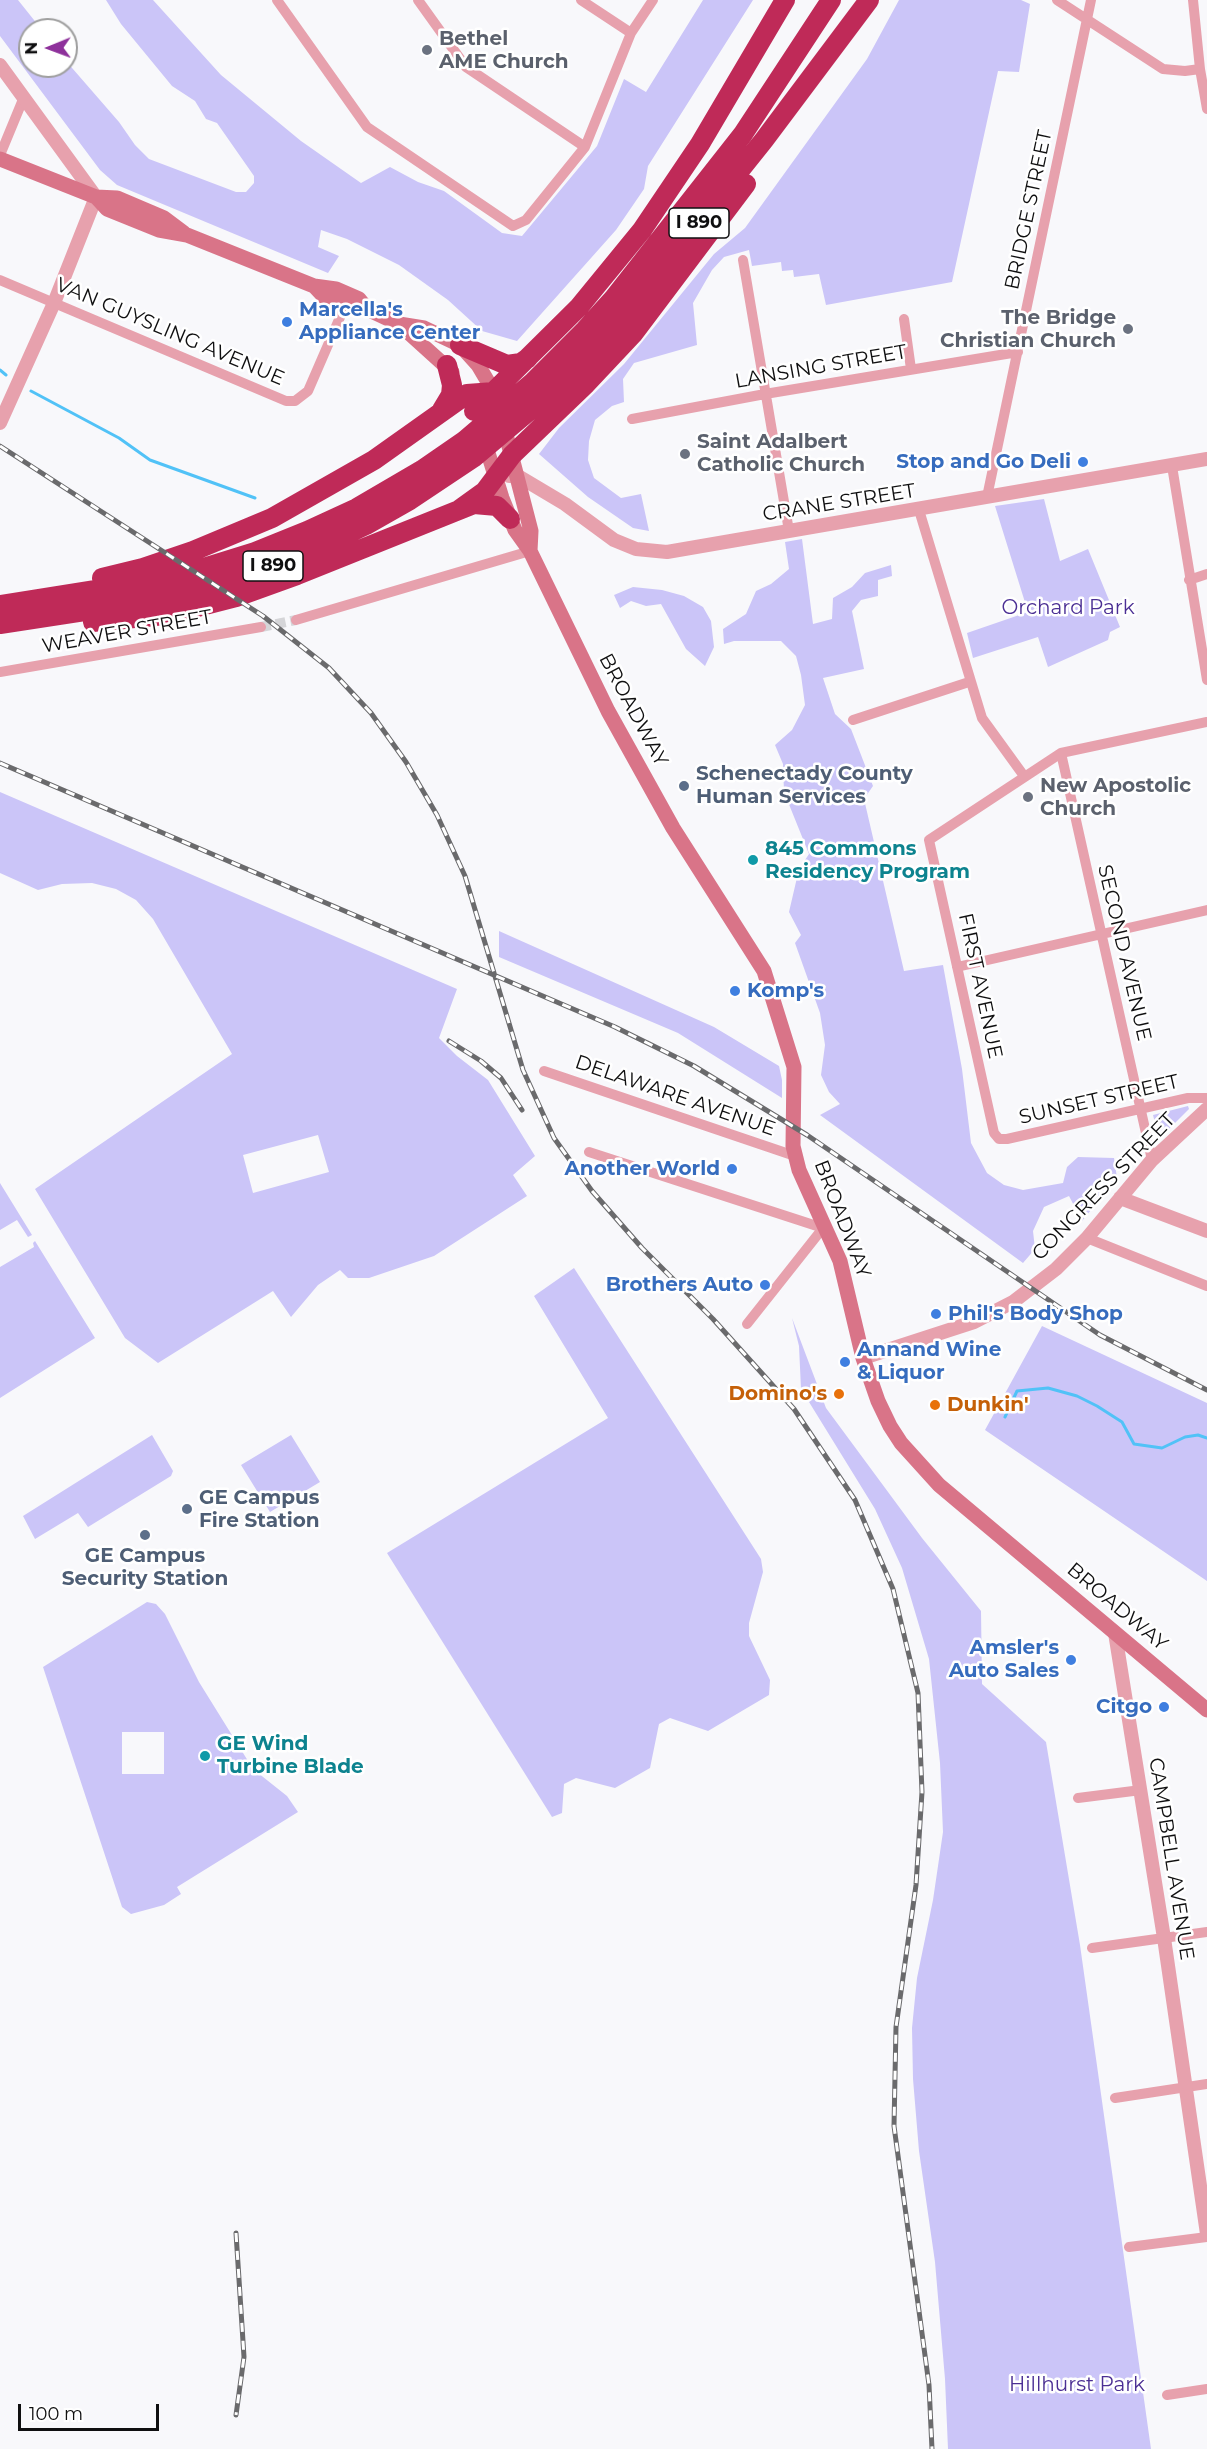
<!DOCTYPE html>
<html>
<head>
<meta charset="utf-8">
<style>
	body { margin:0 }
	#map { position:relative; width:1207px; height:2449px; overflow:hidden; background:#f8f8fb; font-family:Montserrat,sans-serif }
	canvas { display:block }
	.north { position:absolute; left:18px; top:18px; width:60px; height:60px; box-sizing:border-box; background:#fff; border:2px solid #9f9f9f; border-radius:50%; rotate:269deg; font-size:16px; font-weight:700; line-height:24px; text-align:center; color:#0f0f10 }
	.north::after { content:''; display:block; margin:auto; width:21px; height:27px; background:#8e319b; clip-path:polygon(50% 0,100% 100%,50% 72%,0 100%) }
	.scale { position:absolute; left:18px; top:2404px; width:141px; height:27px; box-sizing:border-box; border:3px solid #0f0f10; border-top:0; padding-left:8px; font-size:18px; line-height:21px; white-space:nowrap; color:#0f0f10; -webkit-text-stroke:4px #fff; paint-order:stroke }
</style>
</head>
<body>
<div id="map">
<canvas width="1207" height="2449"></canvas>
<div class="north">N</div>
<div class="scale">100 m</div>
</div>
<script>
const ctx = document.querySelector('canvas').getContext('2d');
ctx.lineJoin = 'round';
function paint(path, color) { ctx.fillStyle = color; ctx.fill(path, 'evenodd'); }
const shape = rows => new Path2D(rows.map(r => 'M' + r).join(''));
function stroke(path, color, width, dash) { ctx.strokeStyle = color; ctx.lineWidth = width; ctx.lineCap = dash ? 'butt' : 'round'; ctx.setLineDash(dash || []); ctx.stroke(path); }
function label(font, color, halo, rows, align = 'center') {
  ctx.font = font + ' Montserrat,sans-serif'; ctx.lineWidth = 5; ctx.setLineDash([]); ctx.textBaseline = 'middle'; ctx.strokeStyle = halo; ctx.fillStyle = color; for (const [text, x, y, turn = 0] of rows) {
    ctx.save(); ctx.translate(x, y); ctx.rotate((+turn || 0) * Math.PI / 180); ctx.textAlign = isNaN(turn) ? turn : align; if (halo) ctx.strokeText(text, 0, 0); ctx.fillText(text, 0, 0); ctx.restore();
  }
}
paint(shape([
	[0,0,18,0,42,30,30,30,30,66,66,66,66,61,119,122,135,145,149,159,236,192,246,192,254,183,254,176,217,123,206,119,195,101,172,86,121,24,106,0,153,0,221,75,301,141,361,183,390,167,418,182,444,191,502,233,522,236,597,146,624,79,646,92,703,0,753,0,648,166,644,189,616,230,517,341,482,331,448,300,399,265,347,239,321,230,318,247,339,256,328,273,117,185,100,170,0,36],
	[899,0,1021,0,1030,4,1019,72,998,71,952,282,826,305,819,274,794,277,793,270,782,271,781,262,752,266,749,250,724,257,712,270,693,303,697,345,634,363,623,379,624,402,612,406,595,420,589,441,588,460,594,478,621,498,641,494,649,531,633,528,588,497,539,454,559,428,624,364,714,254,745,228,867,59],
	[1044,499,1060,561,1088,549,1120,627,1110,632,1108,640,1048,667,1038,637,973,658,967,633,1028,612,995,506],
	[802,539,813,624,832,619,833,598,852,587,865,573,891,565,892,576,878,580,878,596,861,600,852,611,864,669,823,678,835,714,851,729,873,786,864,799,904,971,943,965,962,1069,971,1143,987,1173,1004,1185,1023,1190,1063,1183,1067,1167,1078,1157,1114,1158,1117,1178,1082,1221,1069,1196,1044,1207,1033,1231,1035,1249,1023,1263,820,1115,840,1104,829,1092,821,1075,825,1045,820,1013,795,943,801,935,789,912,799,869,809,854,784,792,783,764,775,745,792,730,805,705,801,675,796,656,781,641,734,641,724,644,723,629,746,614,756,591,771,584,789,569,785,542],
	[633,587,662,590,684,596,703,607,711,621,714,647,705,666,686,649,661,604,646,606,631,601,620,608,614,595],
	[0,792,457,989,439,1038,457,1056,488,1080,535,1156,513,1175,527,1196,434,1256,369,1278,348,1278,340,1270,318,1285,291,1317,273,1291,158,1363,125,1338,35,1189,232,1054,153,919,136,900,116,889,92,883,62,884,38,890,0,873],
	[318,1135,329,1172,253,1193,243,1155],
	[499,931,714,1027,779,1066,782,1080,782,1098,678,1033,499,957],
	[1188,1106,1189,1109,1159,1139,1153,1115],
	[0,1183,32,1235,28,1237,17,1220,0,1230],
	[35,1241,95,1338,0,1398,0,1267,34,1247,33,1243],
	[574,1268,761,1559,763,1572,749,1623,749,1636,770,1680,769,1695,708,1731,670,1718,659,1724,650,1768,615,1788,576,1778,564,1784,562,1813,552,1817,387,1553,608,1418,534,1296],
	[792,1318,826,1408,922,1538,981,1611,982,1684,1046,1742,1080,1945,1151,2449,948,2449,945,2379,935,2262,919,2151,913,2079,912,2028,917,1978,933,1900,943,1832,940,1763,929,1659,902,1568,875,1509,801,1389,799,1346],
	[1042,1326,1207,1403,1207,1581,985,1430],
	[152,1435,173,1471,171,1476,88,1527,78,1513,35,1539,23,1516],
	[291,1435,320,1482,270,1512,241,1465],
	[147,1602,156,1604,165,1614,199,1682,253,1769,287,1796,298,1812,177,1887,181,1894,164,1905,131,1914,122,1907,43,1667],
	[122,1732,164,1732,164,1774,122,1774]
]), '#cbc5f8');
stroke(shape([
	[0,370,6,375],
	[31,391,119,438,150,460,255,498],
	[1005,1417,1017,1391,1048,1388,1077,1396,1097,1406,1122,1422,1134,1444,1162,1448,1185,1437,1198,1435,1207,1438]
]), '#51c2f7', 3);
stroke(shape([
	[261,627,296,620]
]), '#d5d5d8', 10, [10, 5]);
stroke(shape([
	[277,0,367,127,513,226,526,220,585,147,631,33,653,0],
	[418,0,466,67,585,147],
	[581,0,631,33],
	[1057,0,1163,69,1185,71,1200,69,1207,109],
	[1193,0,1200,69],
	[0,155,24,97],
	[743,260,789,531],
	[0,280,286,401,295,401,308,391,344,308],
	[904,319,911,369],
	[632,419,765,394,1018,352],
	[1172,466,1207,680],
	[987,497,1091,0],
	[919,510,982,718,1024,776],
	[1189,580,1207,574],
	[296,620,530,551],
	[0,672,261,627],
	[853,720,969,682],
	[1207,722,1061,753,929,840,994,1133,999,1139,1007,1139,1188,1098,1207,1098],
	[1061,753,1152,1160],
	[957,967,1207,910],
	[544,1071,795,1156],
	[589,1152,823,1228,747,1324],
	[1087,1238,1207,1286],
	[1078,1798,1141,1790],
	[1092,1948,1207,1932],
	[1115,2098,1207,2084],
	[1129,2247,1207,2237],
	[1167,2395,1207,2389]
]), '#e7a1ad', 10);
stroke(shape([
	[0,65,96,197,54,303,0,423],
	[509,476,518,476,565,504,614,540,636,549,667,552,1207,459],
	[1120,1198,1207,1231],
	[863,1358,974,1322,1013,1302,1056,1269,1087,1238,1152,1160,1207,1109],
	[1115,1633,1164,1938,1207,2234]
]), '#e7a1ad', 14);
stroke(shape([
	[0,159,96,197,117,198,164,218,184,233],
	[96,197,107,209,159,230,187,235,314,286,336,289,359,299,367,309],
	[314,286,328,301,344,308,367,309,399,324,424,328,460,345,478,365,494,392,497,400],
	[399,324,452,372],
	[503,423,531,531,530,551],
	[484,440,502,498,515,530,530,551,608,711,673,828,764,971,794,1067,793,1146,799,1170,840,1261,863,1358,878,1401,890,1426,901,1443,939,1485,1207,1710]
]), '#d97488', 15);
stroke(shape([
	[460,345,507,365,521,363,528,358],
	[442,410,451,395,452,385,447,365],
	[474,411,579,307,642,230,700,144,785,0],
	[460,509,485,491,512,455,586,384,633,334,746,184],
	[102,578,143,568,193,551,272,518,374,460,467,394,494,392],
	[0,605,146,582,197,570,255,552,307,531,357,508,422,470,464,441,533,382,585,330,614,298,743,134,831,0],
	[93,622,166,615,236,597,297,575,474,504,497,506,510,519],
	[0,624,150,601,202,589,261,570,315,549,366,525,410,500,473,458,542,400,599,343,628,310,764,140,869,0]
]), '#bf2a58', 20);
const rail = shape([
	[0,446,263,616,329,668,371,713,406,762,437,815,465,876,523,1070,554,1138,592,1191,642,1248,713,1319,794,1409,855,1500,893,1589,918,1693,922,1792,916,1885,896,2027,894,2126,929,2385,932,2449],
	[0,763,615,1027,694,1066,807,1135,1100,1335,1207,1390],
	[449,1041,481,1061,501,1078,522,1110],
	[236,2233,244,2357,236,2415]
]);
stroke(rail, '#6a6a6c', 5);
stroke(rail, '#fff', 3, [9]);
for (const [x, y, r, color] of [
	[427,50,6,"#6b7280"],
	[287,322,6,"#3f7fe0"],
	[1128,329,6,"#6b7280"],
	[685,454,6,"#6b7280"],
	[1083,462,6,"#3f7fe0"],
	[684,786,6,"#5c6f8a"],
	[1028,797,6,"#6b7280"],
	[753,860,6,"#0f9aa8"],
	[735,991,6,"#3f7fe0"],
	[732,1169,6,"#3f7fe0"],
	[765,1285,6,"#3f7fe0"],
	[936,1314,6,"#3f7fe0"],
	[845,1362,6,"#3f7fe0"],
	[839,1394,6,"#e8710a"],
	[935,1405,6,"#e8710a"],
	[187,1509,6,"#5c6f8a"],
	[145,1535,6,"#5c6f8a"],
	[1071,1660,6,"#3f7fe0"],
	[1164,1707,6,"#3f7fe0"],
	[205,1756,6,"#0f9aa8"]
]) { const dot = new Path2D(); dot.arc(x, y, r, 0, 2 * Math.PI); ctx.fillStyle = color; ctx.fill(dot); stroke(dot, '#fff', 2); }
for (const [x, y, w] of [
	[699,223,60],
	[273,566,60]
]) { const box = new Path2D(); box.roundRect(x - w / 2, y - 15, w, 30, 4.5); ctx.fillStyle = '#fff'; ctx.fill(box); stroke(box, '#0f0f10', 1.5); }
label('bold 18px', '#0f0f10', null, [
	["I 890",699,223],
	["I 890",273,566]
]);
label('bold 20px', '#5b616d', '#fff', [
	["Bethel",439,39],
	["AME Church",439,62],
	["The Bridge",1116,318,"right"],
	["Christian Church",1116,341,"right"],
	["Saint Adalbert",697,442],
	["Catholic Church",697,465],
	["New Apostolic",1040,786],
	["Church",1040,809]
], 'left');
label('20px', '#0f0f10', '#fff', [
	["BRIDGE STREET",1029,210,-78],
	["VAN GUYSLING AVENUE",170,332,23],
	["LANSING STREET",821,367,-10],
	["CRANE STREET",839,503,-9],
	["WEAVER STREET",127,632,-10],
	["BROADWAY",633,710,62],
	["SECOND AVENUE",1124,953,77],
	["FIRST AVENUE",980,986,78],
	["DELAWARE AVENUE",675,1096,19],
	["SUNSET STREET",1099,1100,-13],
	["CONGRESS STREET",1104,1187,-46],
	["BROADWAY",842,1219,69],
	["BROADWAY",1117,1607,40],
	["CAMPBELL AVENUE",1171,1859,81]
]);
label('bold 20px', '#366cbe', '#fff', [
	["Marcella's",299,310,"left"],
	["Appliance Center",299,333,"left"],
	["Stop and Go Deli",1071,462],
	["Komp's",747,991,"left"],
	["Another World",720,1169],
	["Brothers Auto",753,1285],
	["Phil's Body Shop",948,1314,"left"],
	["Annand Wine",857,1350,"left"],
	["& Liquor",857,1373,"left"],
	["Amsler's",1059,1648],
	["Auto Sales",1059,1671],
	["Citgo",1152,1707]
], 'right');
label('20px', '#4b2f94', '#fff', [
	["Orchard Park",1068,608],
	["Hillhurst Park",1077,2385]
]);
label('bold 20px', '#4e5e75', '#fff', [
	["Schenectady County",696,774],
	["Human Services",696,797],
	["GE Campus",199,1498],
	["Fire Station",199,1521],
	["GE Campus",145,1556,"center"],
	["Security Station",145,1579,"center"]
], 'left');
label('bold 20px', '#0d838f', '#fff', [
	["845 Commons",765,849],
	["Residency Program",765,872],
	["GE Wind",217,1744],
	["Turbine Blade",217,1767]
], 'left');
label('bold 20px', '#c56008', '#fff', [
	["Domino's",827,1394],
	["Dunkin'",947,1405,"left"]
], 'right');
</script>
</body>
</html>
